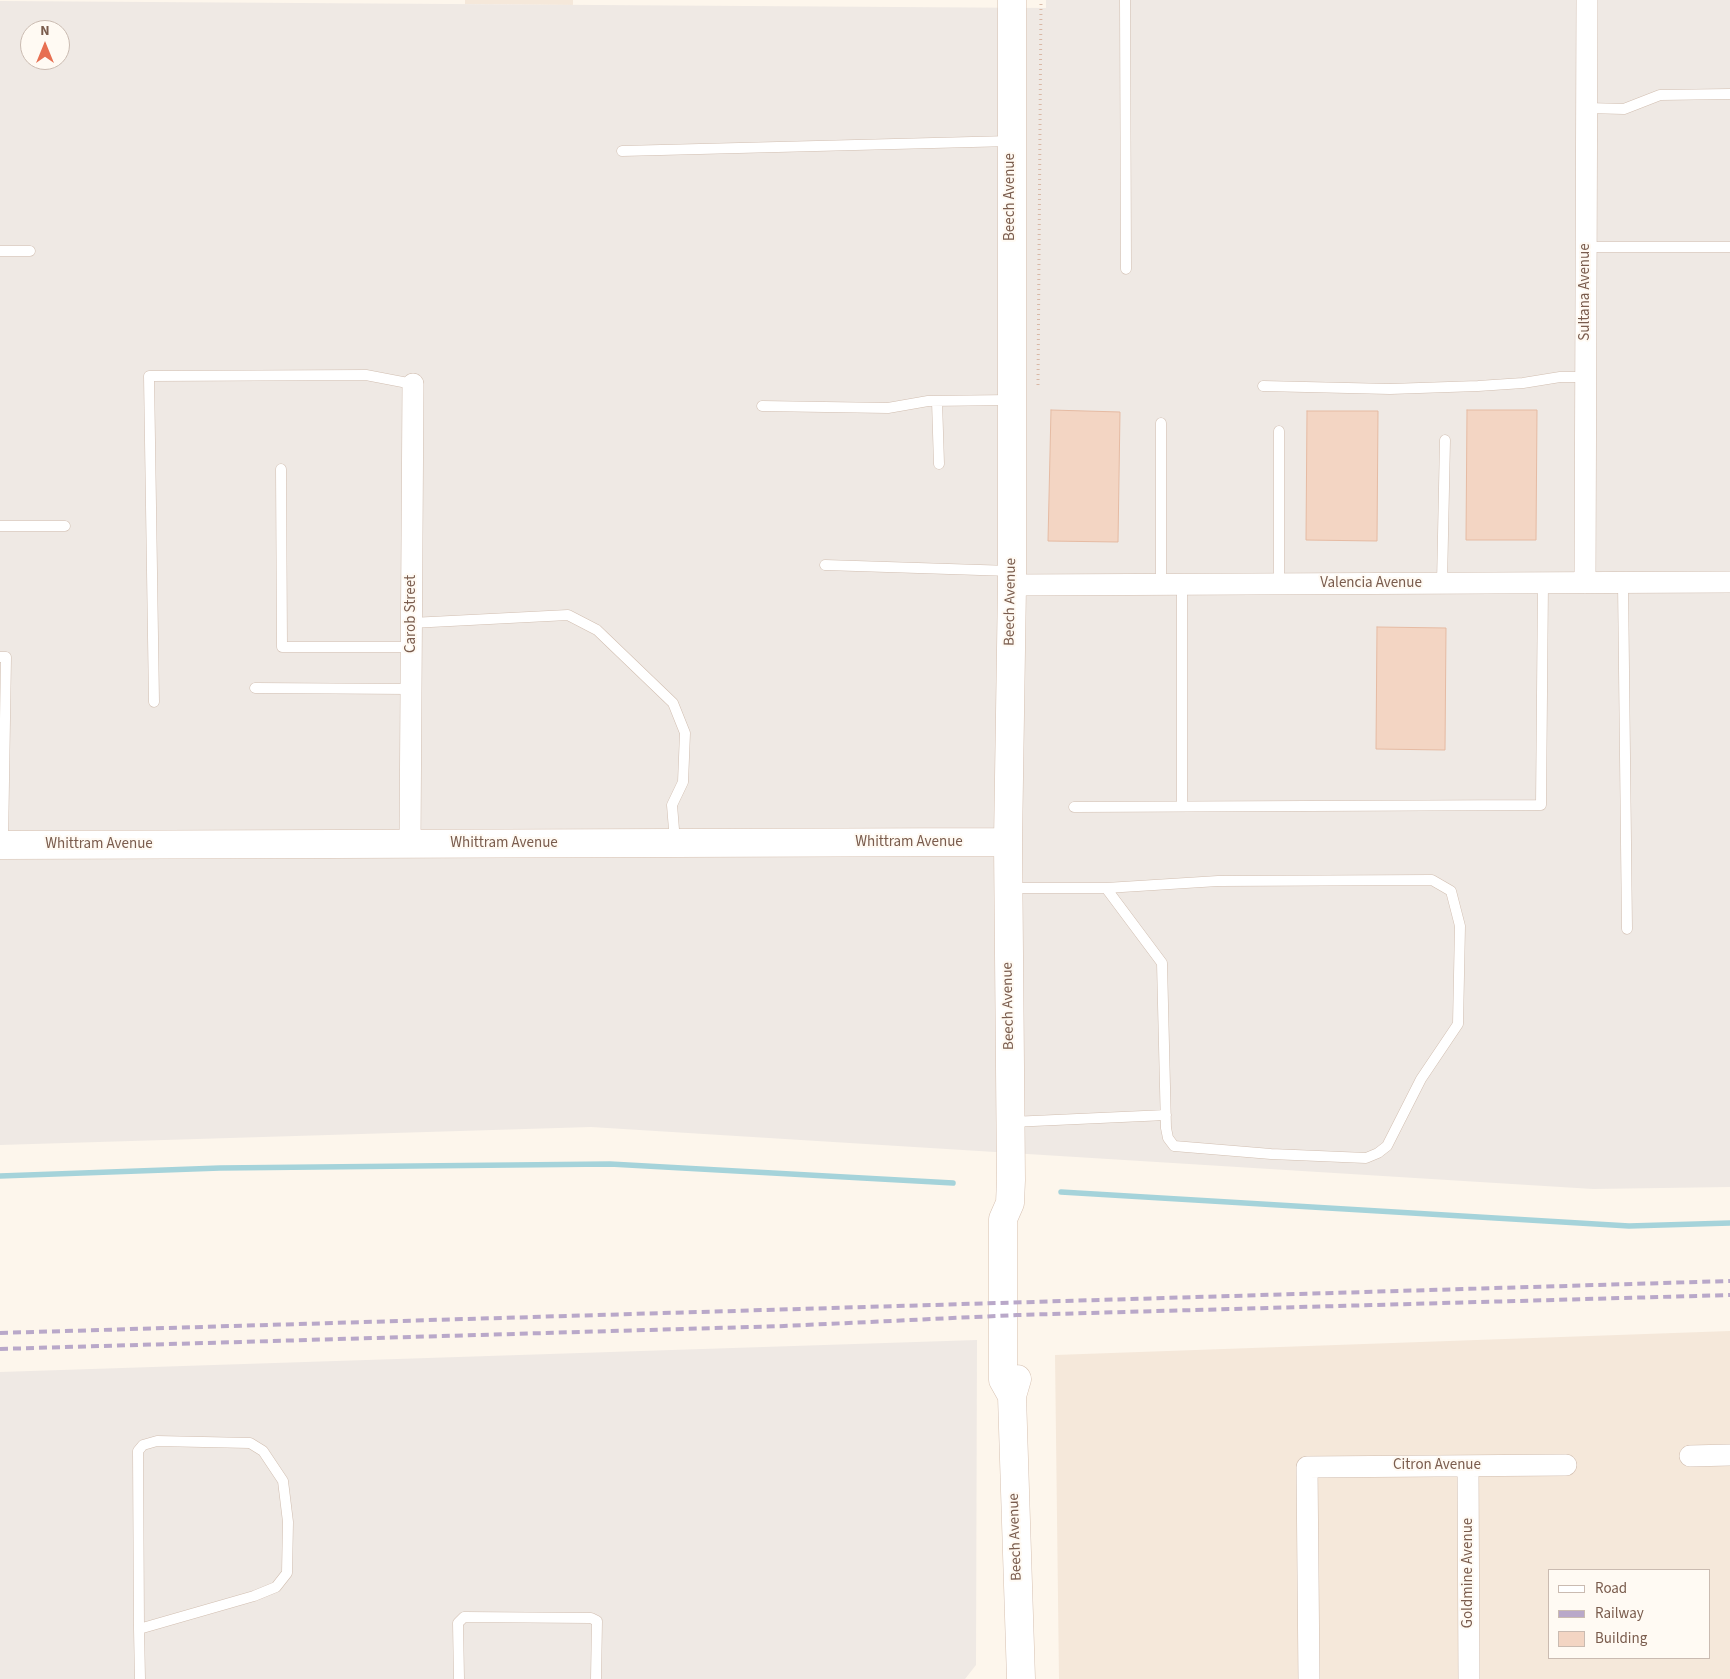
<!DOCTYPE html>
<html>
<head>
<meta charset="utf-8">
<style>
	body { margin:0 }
	#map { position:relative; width:1730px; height:1679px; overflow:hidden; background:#fdf6ec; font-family:"Source Sans 3",sans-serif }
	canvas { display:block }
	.legend { position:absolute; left:1548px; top:1569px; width:162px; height:90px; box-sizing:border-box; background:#fffaf3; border:1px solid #cabbb1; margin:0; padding:6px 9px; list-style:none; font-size:15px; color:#7a5c4d }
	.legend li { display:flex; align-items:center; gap:10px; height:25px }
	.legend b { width:25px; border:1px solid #cabbb1 }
	.north { position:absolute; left:20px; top:20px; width:50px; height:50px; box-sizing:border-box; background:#fffaf3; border:1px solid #cabbb1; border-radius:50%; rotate:0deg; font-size:14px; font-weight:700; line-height:20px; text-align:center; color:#7a5c4d }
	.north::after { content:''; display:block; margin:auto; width:18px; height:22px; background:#e76f51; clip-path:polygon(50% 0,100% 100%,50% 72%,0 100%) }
</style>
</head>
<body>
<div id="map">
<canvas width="1730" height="1679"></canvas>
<ul class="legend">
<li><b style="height:6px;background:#fff"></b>Road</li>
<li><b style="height:6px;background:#b9a8c9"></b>Railway</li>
<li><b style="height:14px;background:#f3d5c3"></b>Building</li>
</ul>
<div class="north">N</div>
</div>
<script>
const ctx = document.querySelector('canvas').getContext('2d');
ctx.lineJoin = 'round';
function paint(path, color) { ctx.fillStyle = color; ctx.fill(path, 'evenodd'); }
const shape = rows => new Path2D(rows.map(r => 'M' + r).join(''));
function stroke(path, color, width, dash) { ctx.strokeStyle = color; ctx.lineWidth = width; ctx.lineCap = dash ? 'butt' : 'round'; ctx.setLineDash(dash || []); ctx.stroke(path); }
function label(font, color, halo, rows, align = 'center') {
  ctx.font = font + ' "Source Sans 3",sans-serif'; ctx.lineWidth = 4; ctx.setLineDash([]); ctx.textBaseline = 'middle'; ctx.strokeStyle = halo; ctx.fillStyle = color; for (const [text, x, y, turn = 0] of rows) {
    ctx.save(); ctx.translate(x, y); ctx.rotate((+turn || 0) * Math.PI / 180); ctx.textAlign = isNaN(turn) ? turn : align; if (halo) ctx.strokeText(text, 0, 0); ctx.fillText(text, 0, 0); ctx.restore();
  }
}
paint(shape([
	[465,0,573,0,573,5,465,4],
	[1730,1331,1730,1679,1059,1679,1055,1355],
	[1549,1570,1709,1570,1709,1658,1549,1658]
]), '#f5e8da');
paint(shape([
	[1046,0,1730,0,1730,1187,1593,1189,591,1127,0,1145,0,1,1046,8],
	[30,30,60,30,60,60,30,60],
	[977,1340,976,1665,965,1679,0,1679,0,1372]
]), '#efe9e4');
stroke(shape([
	[0,1176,220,1168,610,1164,953,1183],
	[1061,1192,1629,1226,1730,1223]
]), '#a5d3da', 5.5);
const building = shape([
	[1051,410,1120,412,1118,542,1048,541,1051,410],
	[1467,410,1537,410,1536,540,1466,540,1467,410],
	[1307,411,1378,411,1377,541,1306,540,1307,411],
	[1377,627,1446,628,1445,750,1376,749,1377,627]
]);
paint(building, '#f3d5c3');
stroke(building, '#e6bba3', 1);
const lane = shape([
	[1125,0,1126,269],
	[1587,108,1624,109,1660,95,1730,94],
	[622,151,1011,141],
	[1586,247,1730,247],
	[0,251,30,251],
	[1263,386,1390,389,1478,386,1523,383,1560,377,1586,377],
	[937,401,939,464],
	[762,406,888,408,928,401,1011,400],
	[1279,431,1279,584],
	[281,469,282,647,411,647],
	[0,526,65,526],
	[825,565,1011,571],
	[1442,583,1445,440],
	[1623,583,1627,929],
	[1182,584,1182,806],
	[1161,585,1161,423],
	[411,623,568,615,597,630,673,703,685,733,683,782,672,805,675,842],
	[0,657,6,657,3,843],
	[255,688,411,689],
	[154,702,149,376,366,375,413,384],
	[1074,807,1541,805,1543,583],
	[1009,888,1106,888,1162,963,1166,1128,1168,1138,1174,1146,1271,1154,1366,1158,1378,1153,1387,1146,1421,1079,1458,1024,1460,926,1451,891,1432,880,1218,881,1106,888],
	[1011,1122,1166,1115],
	[139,1629,254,1596,276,1587,287,1573,288,1522,283,1481,263,1451,250,1443,157,1441,143,1445,138,1451,139,1629,140,1679],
	[459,1679,458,1623,464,1617,591,1618,597,1621,596,1679]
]);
const street = shape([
	[1585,583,1587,0],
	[1012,585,1730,582],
	[410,844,413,384],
	[1690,1456,1730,1455],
	[1468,1466,1469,1679],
	[1309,1679,1307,1467,1566,1465]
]);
const secondary = shape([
	[0,845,1008,842],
	[1017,1379,1012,1396,1021,1679],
	[1012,1396,1003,1380,1003,1219,1010,1203,1011,1180,1008,842,1012,585,1012,0]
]);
stroke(lane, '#d1beb0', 11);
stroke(street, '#d1beb0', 22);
stroke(secondary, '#d6c0b0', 29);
stroke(shape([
	[1038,385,1041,0]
]), '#d9b8a5', 3, [1, 4]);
stroke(lane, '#fff', 10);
stroke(street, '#fff', 21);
stroke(secondary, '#fff', 28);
stroke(shape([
	[0,1333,1730,1281],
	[0,1349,784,1326,1017,1315,1730,1295]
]), '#b9a8c9', 4, [8, 5]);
label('15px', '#7a5c4d', '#fffaf3', [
	["Beech Avenue",1011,197,-90],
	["Sultana Avenue",1586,292,-90],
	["Valencia Avenue",1371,584],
	["Beech Avenue",1011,602,-89],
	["Carob Street",412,614,-90],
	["Whittram Avenue",909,843],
	["Whittram Avenue",504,844],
	["Whittram Avenue",99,845],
	["Beech Avenue",1009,1006,-91],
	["Citron Avenue",1437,1466],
	["Beech Avenue",1016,1537,-92],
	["Goldmine Avenue",1469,1573,-90]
]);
</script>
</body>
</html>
